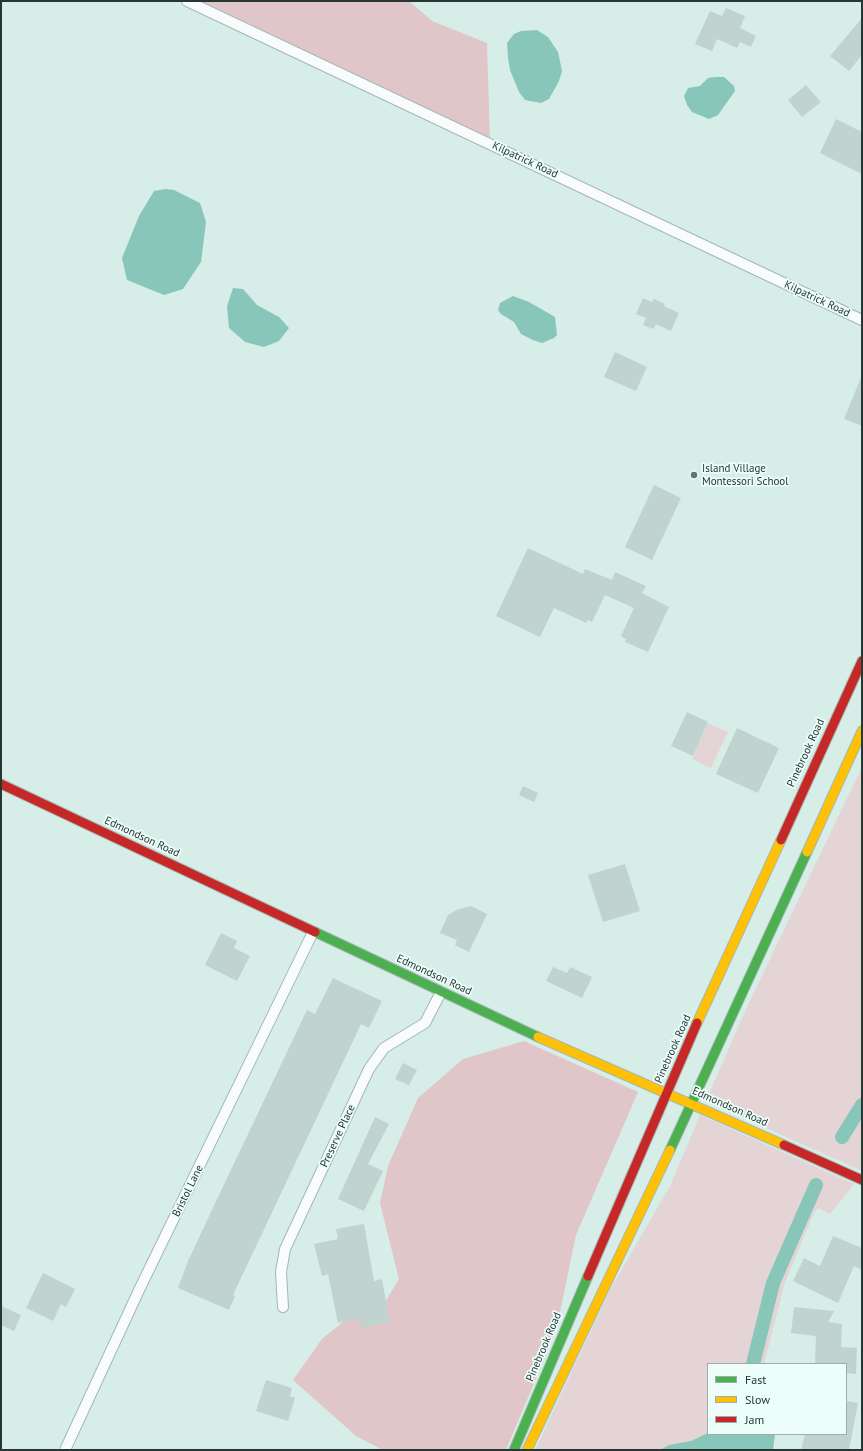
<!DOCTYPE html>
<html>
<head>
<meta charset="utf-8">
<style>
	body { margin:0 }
	#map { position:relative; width:863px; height:1451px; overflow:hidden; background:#d6ede8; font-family:"PT Sans",sans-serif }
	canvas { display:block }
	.frame { position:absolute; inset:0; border:2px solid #263633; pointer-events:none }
	.legend { position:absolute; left:707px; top:1363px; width:140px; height:72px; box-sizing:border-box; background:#edfefa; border:1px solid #9daeaa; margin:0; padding:5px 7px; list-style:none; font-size:12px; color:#263633 }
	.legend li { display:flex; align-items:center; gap:8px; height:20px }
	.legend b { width:20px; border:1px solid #9daeaa }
</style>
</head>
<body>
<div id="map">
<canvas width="863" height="1451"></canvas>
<div class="frame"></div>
<ul class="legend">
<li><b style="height:5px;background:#4caf50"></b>Fast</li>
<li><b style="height:5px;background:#ffc107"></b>Slow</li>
<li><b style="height:5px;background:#c62828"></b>Jam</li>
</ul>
</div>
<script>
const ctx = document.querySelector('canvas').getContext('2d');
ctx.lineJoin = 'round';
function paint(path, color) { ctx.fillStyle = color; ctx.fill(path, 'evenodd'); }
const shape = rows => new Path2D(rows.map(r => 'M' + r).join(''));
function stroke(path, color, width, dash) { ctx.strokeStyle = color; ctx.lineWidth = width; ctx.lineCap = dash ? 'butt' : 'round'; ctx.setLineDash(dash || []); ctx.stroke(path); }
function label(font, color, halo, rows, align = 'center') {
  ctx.font = font + ' "PT Sans",sans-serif'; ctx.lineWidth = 3.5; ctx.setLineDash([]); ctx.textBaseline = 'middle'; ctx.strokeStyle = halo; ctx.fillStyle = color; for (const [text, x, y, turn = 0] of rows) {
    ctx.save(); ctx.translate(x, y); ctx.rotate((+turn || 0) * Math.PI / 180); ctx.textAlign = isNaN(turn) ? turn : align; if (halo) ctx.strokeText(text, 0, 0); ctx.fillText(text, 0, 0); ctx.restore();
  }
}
paint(shape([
	[708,723,728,732,711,768,692,759],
	[862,767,862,1171,706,1101,746,1009],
	[700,1115,854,1184,830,1214,818,1208,814,1213,785,1282,764,1364,708,1364,708,1434,775,1434,773,1450,535,1450,610,1290,670,1186]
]), '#e4d4d5');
paint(shape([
	[192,1,409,1,432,21,487,43,490,142],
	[524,1041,638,1092,576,1235,556,1331,506,1450,383,1450,356,1436,293,1380,322,1339,348,1318,385,1302,399,1279,380,1203,388,1166,418,1098,463,1059]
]), '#e1c6c9');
paint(shape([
	[537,30,548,37,558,52,562,71,559,81,549,99,541,103,525,100,519,92,510,70,508,58,507,43,514,34,521,31],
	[716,77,724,77,734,86,735,91,718,115,709,119,692,112,687,105,684,96,688,88,700,86,708,78],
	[166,189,174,190,200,203,206,222,201,262,183,289,164,295,127,280,122,258,139,216,154,191],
	[233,288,243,289,257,305,279,317,289,328,279,341,264,347,245,342,229,328,227,306],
	[513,296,529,302,555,317,557,335,554,338,542,343,533,340,521,334,514,322,501,314,498,310,500,303],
	[708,1433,708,1434,775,1434,773,1450,660,1450,669,1445,691,1441]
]), '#88c6ba');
stroke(shape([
	[842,1137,862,1105],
	[753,1364,773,1283,816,1185]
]), '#88c6ba', 14);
paint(shape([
	[726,8,745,16,740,28,756,36,751,47,740,42,737,48,717,39,712,51,695,44,710,11,722,16],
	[862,18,862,55,849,71,830,56],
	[806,85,821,102,802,117,788,100],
	[836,119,862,132,862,174,820,153],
	[643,298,652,302,654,299,665,304,664,306,679,313,671,331,656,324,654,329,643,325,646,318,636,314],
	[615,352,647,367,636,391,604,377],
	[862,375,862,426,844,419],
	[654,485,681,498,652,560,625,547],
	[528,548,583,574,585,569,612,580,615,572,646,586,642,593,669,607,648,652,625,642,626,639,621,636,634,608,605,595,592,622,588,620,586,623,554,608,540,637,496,616],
	[687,712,708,722,693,756,671,746],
	[737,728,779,748,758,793,716,774],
	[523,786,538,793,534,802,519,795],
	[625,864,640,911,603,922,588,875],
	[471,906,487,914,469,952,455,945,457,940,440,933,448,915,459,909],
	[221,933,237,941,234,948,250,956,237,981,205,965],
	[553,967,567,973,570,967,592,977,582,998,546,981],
	[333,978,382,1001,369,1028,361,1024,233,1295,235,1296,229,1310,178,1288,188,1261,219,1195,307,1010,315,1014],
	[403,1063,417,1070,409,1085,395,1079],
	[375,1117,389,1124,368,1164,383,1171,364,1211,338,1199],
	[364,1224,374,1281,382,1279,390,1322,361,1328,360,1319,338,1323,328,1274,322,1276,314,1244,338,1239,336,1229],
	[833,1236,862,1248,862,1270,854,1266,838,1303,793,1281,804,1258,820,1266],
	[43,1273,75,1289,66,1307,61,1304,53,1321,26,1308],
	[1,1306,21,1315,14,1331,1,1325],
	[794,1307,834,1311,828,1322,842,1324,841,1347,857,1348,856,1374,846,1373,846,1364,815,1364,816,1336,791,1333],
	[266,1380,292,1388,290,1396,295,1398,288,1421,256,1411],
	[846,1401,858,1403,849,1450,801,1450,805,1434,846,1434]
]), '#c0d3cf');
const street = shape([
	[187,1,862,320],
	[283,1307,281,1272,285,1249,369,1069,384,1048,425,1023,441,992],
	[65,1450,140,1288,313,932]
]);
const fast = shape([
	[315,932,538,1037],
	[670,1150,807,852],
	[514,1450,588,1276]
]);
const slow = shape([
	[807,852,862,731],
	[697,1023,781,840],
	[538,1037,784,1145],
	[527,1450,670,1150]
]);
const jam = shape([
	[1,784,315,932],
	[781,840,862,661],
	[784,1145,862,1180],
	[588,1276,697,1023]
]);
stroke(street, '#a4b7b3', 12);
stroke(fast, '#a4b7b3', 11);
stroke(slow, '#a4b7b3', 11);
stroke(jam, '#a4b7b3', 11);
stroke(street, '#f9fcfc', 10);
stroke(fast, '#4caf50', 9);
stroke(slow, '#ffc107', 9);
stroke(jam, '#c62828', 9);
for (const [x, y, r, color] of [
	[694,475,4,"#647672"]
]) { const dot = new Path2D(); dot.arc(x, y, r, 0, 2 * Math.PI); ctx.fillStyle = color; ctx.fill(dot); stroke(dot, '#edfefa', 1.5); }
label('11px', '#263633', '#edfefa', [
	["Kilpatrick Road",525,160,25],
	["Kilpatrick Road",817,299,25],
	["Pinebrook Road",806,753,-65],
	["Edmondson Road",142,837,25],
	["Edmondson Road",434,975,25],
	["Pinebrook Road",673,1049,-66],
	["Edmondson Road",730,1107,24],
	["Preserve Place",338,1136,-65],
	["Bristol Lane",188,1191,-64],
	["Pinebrook Road",544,1347,-67]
]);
label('11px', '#263633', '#edfefa', [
	["Island Village",702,469],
	["Montessori School",702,482]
], 'left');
</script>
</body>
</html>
